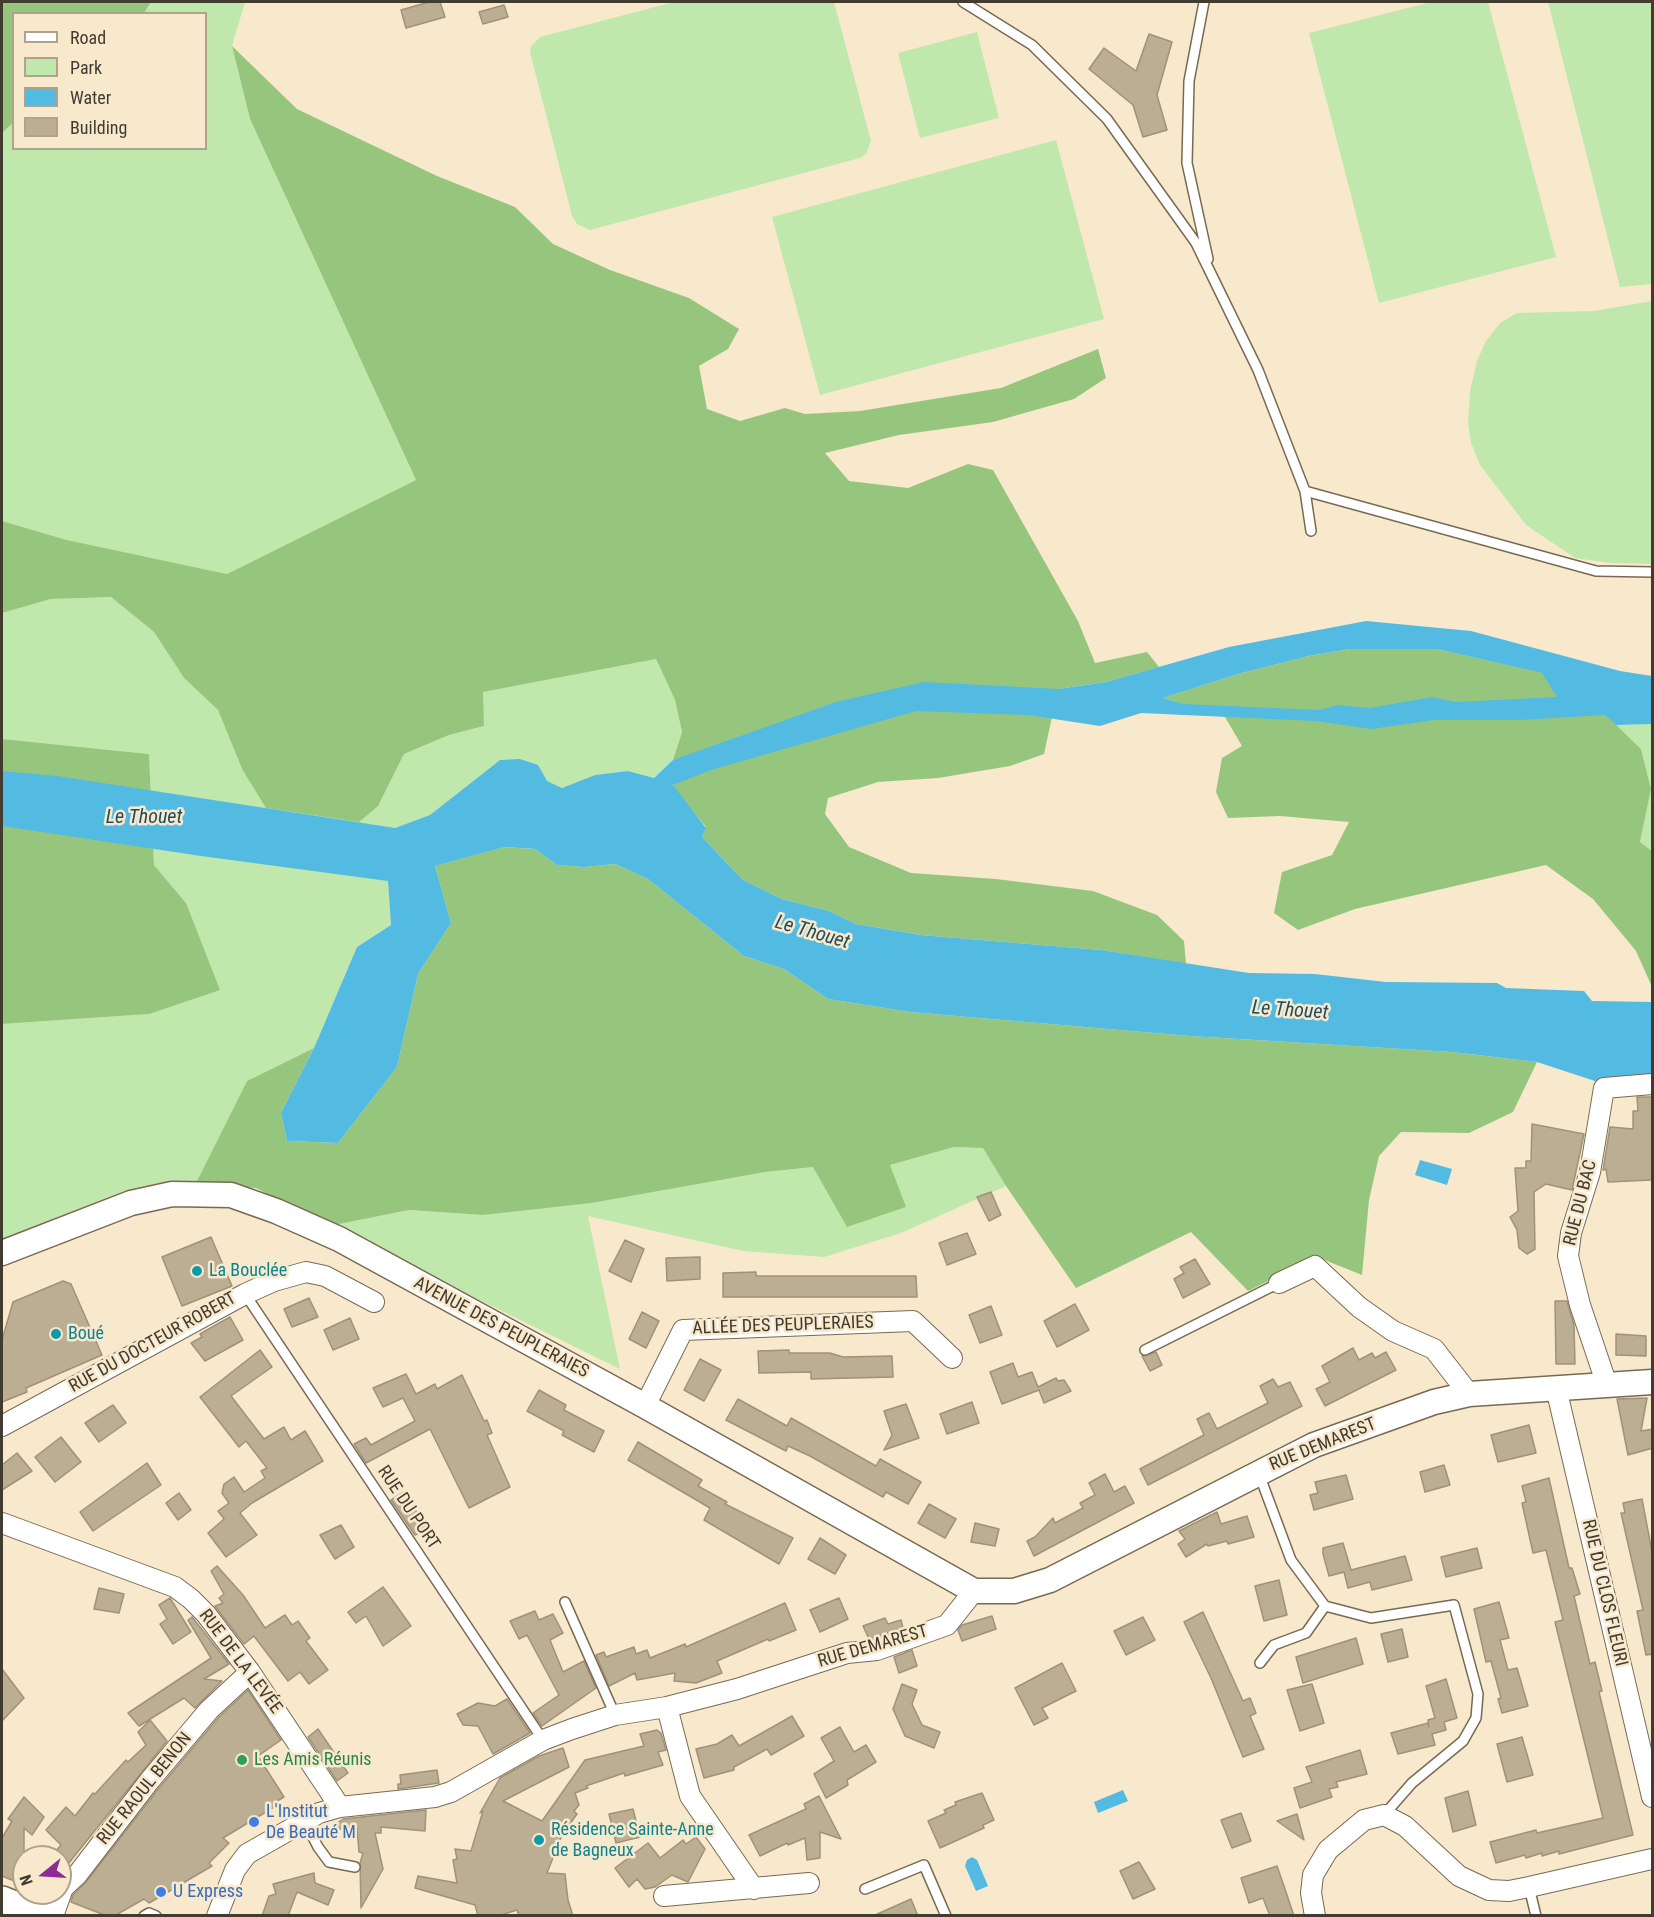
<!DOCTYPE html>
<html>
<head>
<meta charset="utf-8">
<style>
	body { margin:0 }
	#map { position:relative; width:1654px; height:1917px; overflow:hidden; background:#f8e9cd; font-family:"Roboto Condensed",sans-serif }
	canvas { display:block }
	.frame { position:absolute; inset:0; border:3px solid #413b30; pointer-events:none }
	.legend { position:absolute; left:12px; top:12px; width:195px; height:138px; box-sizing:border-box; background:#f8e9cd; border:2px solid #afa38e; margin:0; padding:8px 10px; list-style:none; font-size:18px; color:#413b30 }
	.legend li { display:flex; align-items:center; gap:12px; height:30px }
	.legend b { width:30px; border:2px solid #afa38e }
	.north { position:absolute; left:12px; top:1845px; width:60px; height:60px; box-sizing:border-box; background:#f8e9cd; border:2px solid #afa38e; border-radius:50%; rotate:252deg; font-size:16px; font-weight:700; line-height:24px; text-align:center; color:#413b30 }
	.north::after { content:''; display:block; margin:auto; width:21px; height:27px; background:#8c2c95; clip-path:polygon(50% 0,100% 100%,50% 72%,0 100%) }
</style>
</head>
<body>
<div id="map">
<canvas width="1654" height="1917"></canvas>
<div class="frame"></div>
<ul class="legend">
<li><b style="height:8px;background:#fff"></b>Road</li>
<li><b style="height:16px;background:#c0e8ac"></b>Park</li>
<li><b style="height:16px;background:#53bae2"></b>Water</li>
<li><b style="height:16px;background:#bcae93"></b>Building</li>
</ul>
<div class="north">N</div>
</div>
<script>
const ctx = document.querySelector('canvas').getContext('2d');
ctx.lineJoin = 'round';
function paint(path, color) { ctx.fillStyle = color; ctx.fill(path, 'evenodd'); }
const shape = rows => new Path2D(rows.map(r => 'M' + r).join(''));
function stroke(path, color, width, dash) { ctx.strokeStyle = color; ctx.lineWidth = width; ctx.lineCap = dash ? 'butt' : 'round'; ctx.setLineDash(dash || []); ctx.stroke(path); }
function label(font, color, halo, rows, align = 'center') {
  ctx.font = font + ' "Roboto Condensed",sans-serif'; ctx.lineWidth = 5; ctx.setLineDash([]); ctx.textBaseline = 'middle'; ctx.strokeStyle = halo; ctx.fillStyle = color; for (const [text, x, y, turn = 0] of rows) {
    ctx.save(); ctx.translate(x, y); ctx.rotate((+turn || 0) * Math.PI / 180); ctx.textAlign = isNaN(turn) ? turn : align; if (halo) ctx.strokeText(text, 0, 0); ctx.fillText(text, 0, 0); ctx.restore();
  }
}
paint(shape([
	[151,2,245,2,232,46,250,119,416,480,227,574,67,540,2,521,2,133,13,123,14,148,206,148,206,14,144,13],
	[674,2,834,2,871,141,866,154,860,158,590,230,577,224,572,216,530,52,531,46,540,37],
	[1431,2,1488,2,1556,257,1379,303,1309,33],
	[1548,2,1652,2,1652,284,1620,287],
	[977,32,999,118,920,138,898,53],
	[1056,140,1104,319,820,395,772,217],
	[1652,301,1652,564,1610,563,1575,558,1526,525,1480,465,1471,443,1468,423,1470,391,1477,361,1486,341,1500,323,1517,313,1593,311],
	[111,597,154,632,184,678,218,710,242,769,378,806,404,754,449,735,484,726,482,692,656,659,675,700,682,732,673,760,654,778,628,771,595,775,562,788,500,760,430,815,395,828,388,880,391,925,357,947,314,1048,247,1081,195,1185,123,1192,2,1242,2,1024,149,1014,186,903,154,865,149,754,2,739,2,613,51,599],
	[1652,724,1652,851,1640,842,1651,789,1641,749,1616,725],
	[954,1147,984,1148,1006,1186,901,1233,824,1257,743,1251,588,1216,620,1369,329,1226,409,1210,483,1215,765,1172,813,1167,890,1165]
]), '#c0e8ac');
paint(shape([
	[2,2,151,2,144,13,14,14,13,123,2,133],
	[232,46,297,109,437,176,515,207,553,244,610,270,689,298,739,329,728,349,699,366,707,409,740,421,785,408,805,414,860,411,1001,388,1098,349,1106,378,1074,399,993,422,899,435,825,453,849,481,908,488,968,464,993,470,1078,621,1095,663,1147,652,1159,667,1106,682,1058,689,1044,754,1010,766,938,778,878,782,828,798,825,814,849,847,911,873,996,879,1093,891,1157,915,1184,941,1186,964,1101,950,921,935,856,924,829,911,782,899,743,880,702,837,706,827,674,789,673,760,682,732,675,700,656,659,483,692,484,726,449,735,404,754,378,806,359,822,266,808,242,769,218,710,184,678,154,632,111,597,51,599,2,613,2,521,67,540,227,574,416,480,250,119],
	[1350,649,1437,649,1543,673,1558,697,1606,715,1641,749,1651,789,1640,842,1652,851,1652,987,1636,951,1593,899,1546,865,1355,909,1298,930,1274,913,1282,872,1332,855,1349,822,1280,816,1228,818,1216,792,1222,758,1242,746,1225,717,1163,698,1238,674,1309,656],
	[2,739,149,754,154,865,186,903,220,990,149,1014,2,1024],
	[503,847,535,849,557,865,584,867,615,864,648,879,744,956,784,969,828,999,910,1012,1190,1036,1452,1052,1537,1062,1513,1112,1469,1133,1401,1132,1379,1156,1369,1200,1362,1275,1317,1257,1248,1291,1191,1232,1076,1288,1006,1186,983,1148,954,1147,890,1165,906,1207,847,1227,813,1167,765,1172,591,1203,483,1215,409,1210,329,1226,256,1188,195,1185,247,1081,314,1048,281,1113,287,1141,338,1143,397,1067,418,974,451,923,435,866]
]), '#96c67e');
paint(shape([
	[1366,621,1471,631,1620,671,1652,676,1652,724,1616,725,1605,715,1520,720,1434,720,1372,729,1315,721,1141,713,1100,726,1028,715,916,711,711,770,673,785,706,828,702,837,743,880,782,899,829,911,856,924,921,935,1101,950,1249,973,1315,974,1386,982,1497,983,1506,988,1584,991,1592,1001,1652,1002,1652,1077,1598,1082,1537,1062,1452,1052,1190,1036,910,1012,828,999,784,969,744,956,648,879,615,864,584,867,557,865,535,849,504,847,435,866,451,923,418,974,397,1067,338,1143,287,1141,281,1113,314,1048,357,947,391,925,388,881,201,856,2,826,2,771,57,776,395,828,430,815,500,760,520,759,538,765,547,781,562,788,595,775,628,771,654,778,673,760,836,702,924,682,1058,689,1106,682,1229,647],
	[1350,649,1437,649,1542,673,1557,697,1456,702,1432,697,1370,708,1338,705,1319,710,1184,704,1163,698,1238,674,1309,656],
	[1420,1160,1452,1169,1447,1185,1415,1175],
	[1123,1790,1128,1801,1098,1813,1094,1802],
	[972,1857,977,1860,988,1886,976,1891,965,1866,967,1860]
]), '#53bae2');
const building = shape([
	[429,2,440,2,445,17,406,28,401,10,429,2],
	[504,5,508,17,483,24,479,12,504,5],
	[1149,34,1172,42,1157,95,1167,130,1143,137,1133,105,1089,69,1104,48,1136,71,1149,34],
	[1637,1097,1653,1097,1652,1180,1608,1182,1606,1169,1603,1170,1610,1127,1633,1129,1633,1111,1638,1111,1637,1097],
	[1532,1124,1584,1134,1572,1190,1546,1184,1534,1192,1535,1249,1527,1254,1519,1248,1517,1230,1510,1217,1518,1211,1515,1168,1526,1168,1526,1161,1531,1161,1532,1124],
	[991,1192,1001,1215,989,1221,977,1197,991,1192],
	[967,1233,976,1254,947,1265,939,1243,967,1233],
	[211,1237,232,1286,182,1306,162,1257,211,1237],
	[625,1240,644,1249,631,1282,609,1271,625,1240],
	[700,1257,700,1279,667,1281,666,1258,700,1257],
	[1195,1259,1210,1284,1183,1298,1174,1279,1184,1273,1180,1267,1195,1259],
	[756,1272,756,1276,916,1276,917,1297,723,1297,723,1273,756,1272],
	[63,1281,71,1284,102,1355,26,1388,27,1392,2,1402,2,1340,13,1302,63,1281],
	[309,1298,318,1317,292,1327,284,1309,309,1298],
	[1555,1301,1567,1301,1574,1325,1575,1364,1556,1364,1555,1301],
	[1075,1304,1089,1330,1057,1347,1044,1321,1075,1304],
	[991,1306,1002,1335,980,1343,969,1315,991,1306],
	[642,1312,659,1321,646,1348,629,1339,642,1312],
	[230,1317,243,1340,205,1361,191,1343,202,1337,200,1334,230,1317],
	[350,1318,359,1339,333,1350,324,1330,350,1318],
	[1616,1334,1646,1336,1646,1356,1616,1355,1616,1334],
	[1353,1348,1359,1360,1372,1353,1375,1358,1386,1352,1396,1370,1325,1406,1316,1389,1330,1382,1322,1366,1353,1348],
	[260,1350,272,1367,231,1396,264,1439,284,1427,291,1440,305,1431,323,1461,252,1503,240,1513,257,1535,226,1557,208,1533,224,1519,218,1511,229,1503,222,1493,224,1484,234,1477,244,1492,265,1478,261,1471,267,1468,246,1441,239,1447,200,1397,260,1350],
	[789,1350,789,1353,830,1353,843,1357,892,1356,893,1377,811,1379,811,1372,759,1373,758,1351,789,1350],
	[1156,1352,1162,1365,1150,1371,1142,1356,1156,1352],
	[700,1359,721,1370,704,1401,684,1390,700,1359],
	[1013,1363,1018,1377,1032,1372,1038,1387,1056,1378,1058,1381,1064,1380,1071,1391,1044,1403,1039,1390,1002,1404,990,1372,1013,1363],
	[406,1374,416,1394,435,1384,437,1389,462,1375,484,1421,487,1420,492,1433,487,1435,510,1487,469,1508,430,1429,366,1463,354,1444,366,1438,371,1445,415,1421,403,1398,383,1407,373,1388,406,1374],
	[1273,1379,1278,1387,1290,1382,1302,1406,1148,1485,1140,1469,1204,1435,1197,1419,1209,1413,1217,1429,1268,1403,1260,1386,1273,1379],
	[539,1390,566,1405,564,1410,604,1431,594,1452,562,1435,564,1431,527,1411,539,1390],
	[1647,1398,1641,1431,1653,1429,1653,1448,1628,1455,1617,1399,1647,1398],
	[738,1399,787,1426,791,1418,876,1466,880,1459,921,1482,908,1504,886,1492,883,1497,810,1456,788,1446,786,1451,726,1420,738,1399],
	[972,1402,979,1423,947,1434,940,1414,972,1402],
	[906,1404,919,1438,884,1450,892,1435,884,1411,906,1404],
	[113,1405,126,1423,99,1442,85,1423,113,1405],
	[1529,1425,1536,1453,1498,1462,1491,1435,1529,1425],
	[61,1437,81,1462,55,1482,35,1457,61,1437],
	[638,1442,702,1480,698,1486,727,1502,725,1504,793,1538,779,1564,704,1520,710,1508,628,1460,638,1442],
	[17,1453,32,1471,2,1490,2,1465,17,1453],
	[147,1463,161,1485,93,1531,80,1512,147,1463],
	[1444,1465,1450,1485,1425,1492,1420,1472,1444,1465],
	[1105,1474,1114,1492,1125,1486,1134,1503,1034,1556,1027,1541,1035,1537,1053,1518,1055,1523,1083,1508,1080,1503,1095,1495,1089,1483,1105,1474],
	[1346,1475,1353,1499,1314,1510,1310,1495,1318,1493,1315,1482,1346,1475],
	[1549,1478,1569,1568,1572,1568,1580,1594,1574,1596,1590,1664,1595,1662,1602,1691,1599,1692,1633,1835,1559,1854,1559,1851,1542,1856,1542,1853,1526,1858,1525,1855,1496,1863,1490,1842,1536,1830,1537,1833,1603,1818,1555,1622,1563,1620,1546,1550,1533,1553,1522,1503,1526,1502,1522,1486,1549,1478],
	[403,1492,428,1529,415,1535,391,1500,403,1492],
	[179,1493,191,1510,178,1520,166,1503,179,1493],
	[1642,1499,1653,1557,1653,1654,1646,1655,1637,1611,1643,1610,1621,1513,1625,1513,1623,1503,1642,1499],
	[929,1504,956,1519,945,1538,918,1523,929,1504],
	[1217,1512,1221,1524,1247,1516,1254,1537,1228,1544,1227,1541,1208,1546,1207,1544,1186,1557,1178,1544,1185,1539,1179,1531,1217,1512],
	[975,1523,999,1529,995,1546,971,1542,975,1523],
	[341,1525,354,1547,335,1559,320,1535,341,1525],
	[820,1538,846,1555,835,1574,808,1559,820,1538],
	[1343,1543,1351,1570,1405,1556,1412,1580,1372,1590,1370,1582,1348,1588,1344,1572,1329,1576,1323,1554,1323,1548,1343,1543],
	[1477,1548,1482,1568,1446,1577,1441,1557,1477,1548],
	[217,1566,243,1595,265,1628,285,1615,292,1625,298,1621,310,1638,306,1641,328,1670,309,1684,300,1672,288,1681,254,1636,244,1644,215,1606,223,1603,219,1598,224,1594,211,1571,217,1566],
	[1279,1580,1287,1615,1264,1621,1255,1586,1279,1580],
	[383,1587,411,1626,383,1646,366,1616,356,1623,348,1612,383,1587],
	[99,1588,124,1594,119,1613,94,1609,99,1588],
	[170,1598,191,1632,173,1644,160,1624,167,1619,159,1605,170,1598],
	[839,1598,848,1619,820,1632,810,1610,839,1598],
	[1499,1602,1509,1638,1500,1640,1508,1670,1517,1668,1528,1706,1502,1713,1498,1699,1501,1698,1491,1661,1486,1662,1474,1609,1499,1602],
	[785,1603,796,1630,769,1641,768,1639,717,1661,722,1673,696,1683,674,1681,675,1673,637,1680,635,1673,609,1686,596,1655,604,1652,606,1657,634,1647,636,1654,647,1650,650,1658,685,1644,686,1647,785,1603],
	[535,1611,539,1620,553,1614,563,1633,550,1640,563,1672,584,1661,596,1688,542,1726,533,1713,559,1695,527,1635,519,1639,510,1621,535,1611],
	[1203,1612,1243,1701,1250,1698,1256,1713,1250,1716,1264,1749,1243,1757,1211,1678,1184,1622,1203,1612],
	[992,1616,996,1629,962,1641,958,1630,962,1625,992,1616],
	[192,1617,229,1664,204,1679,222,1681,195,1708,184,1698,139,1726,128,1713,211,1658,188,1620,192,1617],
	[1143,1617,1155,1640,1126,1655,1114,1631,1143,1617],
	[885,1618,888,1624,901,1620,903,1628,869,1639,863,1626,885,1618],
	[1402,1629,1408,1657,1388,1662,1381,1634,1402,1629],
	[1356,1638,1363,1664,1303,1683,1296,1657,1356,1638],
	[912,1650,917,1666,899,1673,894,1657,912,1650],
	[1062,1663,1076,1691,1042,1708,1048,1718,1034,1725,1015,1688,1062,1663],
	[2,1669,24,1698,2,1721,2,1669],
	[1446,1679,1457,1718,1444,1722,1446,1730,1432,1734,1435,1745,1398,1754,1391,1733,1428,1723,1429,1727,1428,1720,1435,1718,1426,1686,1446,1679],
	[902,1684,917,1690,912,1704,922,1725,940,1732,934,1748,905,1736,893,1709,902,1684],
	[1312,1684,1324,1723,1300,1731,1287,1690,1312,1684],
	[248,1690,281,1740,258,1756,284,1797,277,1801,279,1804,223,1838,229,1843,209,1863,212,1866,149,1903,144,1899,114,1916,107,1916,71,1902,73,1895,86,1882,159,1788,218,1718,248,1690],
	[507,1699,530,1733,493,1754,478,1726,463,1725,457,1714,478,1703,495,1706,507,1699],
	[792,1716,804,1736,771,1755,767,1749,734,1767,734,1770,704,1778,696,1749,717,1744,732,1735,739,1746,792,1716],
	[150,1720,167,1741,60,1874,63,1861,54,1853,61,1845,46,1830,66,1807,75,1816,93,1793,95,1794,126,1760,128,1762,146,1745,138,1732,150,1720],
	[840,1727,854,1752,866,1745,876,1762,847,1780,848,1785,826,1798,814,1774,834,1761,821,1738,840,1727],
	[318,1729,348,1773,337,1781,308,1737,318,1729],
	[657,1730,661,1733,666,1750,658,1752,663,1765,625,1776,624,1773,586,1786,588,1788,575,1793,579,1805,574,1811,577,1814,562,1835,547,1873,565,1874,568,1900,573,1916,519,1916,517,1910,498,1916,478,1916,475,1905,415,1888,418,1876,457,1883,453,1860,457,1859,455,1849,471,1851,483,1811,480,1813,500,1778,539,1756,563,1748,569,1767,503,1801,542,1821,585,1760,644,1746,640,1734,657,1730],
	[1522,1737,1533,1775,1507,1782,1497,1744,1522,1737],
	[1360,1750,1367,1774,1336,1782,1338,1787,1329,1789,1332,1797,1300,1808,1294,1788,1312,1782,1306,1767,1360,1750],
	[437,1770,439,1783,398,1789,398,1784,401,1784,400,1775,437,1770],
	[1468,1791,1476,1825,1453,1832,1445,1798,1468,1791],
	[982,1793,994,1820,983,1825,984,1828,940,1848,928,1821,946,1813,944,1810,956,1805,955,1802,982,1793],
	[819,1796,841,1839,820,1832,820,1858,807,1860,805,1838,788,1845,787,1843,760,1856,749,1835,806,1809,804,1804,819,1796],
	[24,1797,44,1817,32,1835,24,1828,24,1885,2,1876,2,1838,12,1821,8,1819,24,1797],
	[633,1809,640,1837,616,1843,609,1814,633,1809],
	[426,1810,425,1831,381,1827,381,1833,375,1833,383,1869,361,1908,360,1863,363,1853,359,1852,357,1829,329,1829,343,1819,426,1810],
	[1241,1813,1251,1841,1232,1848,1221,1820,1241,1813],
	[1297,1814,1304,1840,1277,1821,1297,1814],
	[696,1837,705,1849,688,1882,672,1875,655,1887,645,1889,637,1879,629,1887,615,1868,648,1843,660,1858,683,1840,686,1844,696,1837],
	[1139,1862,1155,1889,1133,1899,1120,1871,1139,1862],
	[1277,1866,1285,1889,1294,1916,1270,1916,1263,1898,1249,1903,1241,1878,1277,1866],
	[314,1873,315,1883,334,1890,328,1905,297,1892,288,1916,262,1916,269,1896,276,1894,273,1884,314,1873],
	[911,1899,918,1916,873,1916,911,1899]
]);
paint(building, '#bcae93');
stroke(building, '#9f9278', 1.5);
const service = shape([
	[963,2,1032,45,1107,119,1196,243,1258,370,1305,491,1311,531],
	[1204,2,1189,81,1187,163,1208,259],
	[1305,491,1596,571,1652,572],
	[245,1294,543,1740],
	[1145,1350,1279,1283],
	[1259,1474,1291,1560,1325,1606,1371,1618,1454,1605,1478,1694,1476,1718,1463,1741,1412,1783,1384,1815],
	[565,1602,615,1715],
	[1260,1663,1274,1645,1306,1633,1325,1606],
	[304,1820,318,1847,329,1862,355,1867],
	[1529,1887,1536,1916],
	[865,1889,924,1865,946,1916],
	[144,1916,149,1913,156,1916]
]);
const minor = shape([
	[1279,1283,1315,1266,1359,1307,1393,1331,1434,1349,1469,1394],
	[1607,1385,1580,1305,1568,1256,1571,1233,1590,1172,1604,1088,1652,1084],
	[1556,1388,1652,1797],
	[645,1406,683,1330,913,1321,952,1358],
	[2,1426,245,1294,274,1281,306,1272,325,1276,374,1302],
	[2,1523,175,1587,191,1599,206,1614,250,1672,340,1807],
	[667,1707,690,1796,754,1889],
	[664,1896,809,1883],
	[53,1916,63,1888,77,1875,150,1780,209,1710,250,1672],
	[217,1916,235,1870,247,1854,319,1813,340,1807,435,1797,451,1792,543,1740,572,1729,615,1715,667,1707,737,1689,847,1653,877,1650,947,1625,974,1591],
	[1315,1916,1311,1893,1313,1875,1328,1850,1364,1820,1384,1815,1405,1826,1459,1876,1489,1890,1509,1891,1529,1887,1652,1859]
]);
const tertiary = shape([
	[2,1253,131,1203,172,1194,231,1195,276,1211,339,1239,645,1406,974,1591,1014,1591,1050,1580,1314,1445,1434,1402,1469,1394,1652,1382]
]);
const secondary = shape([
	[2,1900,42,1916]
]);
stroke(service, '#786a52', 12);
stroke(minor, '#786a52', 22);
stroke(tertiary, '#786a52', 27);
stroke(secondary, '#786a52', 30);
stroke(service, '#fff', 9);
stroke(minor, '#fff', 20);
stroke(tertiary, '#fff', 24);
stroke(secondary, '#fff', 27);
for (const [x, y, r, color] of [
	[197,1271,6,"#0f9aa8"],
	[56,1334,6,"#0f9aa8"],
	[242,1760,6,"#2e9e5b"],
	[254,1822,6,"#3f7fe0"],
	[539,1840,6,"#0f9aa8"],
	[161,1892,6,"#3f7fe0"]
]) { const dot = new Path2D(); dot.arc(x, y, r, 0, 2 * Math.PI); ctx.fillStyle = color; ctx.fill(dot); stroke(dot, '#f8e9cd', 2); }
label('18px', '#413b30', '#f8e9cd', [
	["RUE DU BAC",1581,1203,-76],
	["ALLÉE DES PEUPLERAIES",783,1326,-2],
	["AVENUE DES PEUPLERAIES",501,1328,28],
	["RUE DU DOCTEUR ROBERT",153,1343,-29],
	["RUE DEMAREST",1323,1445,-22],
	["RUE DU PORT",408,1508,56],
	["RUE DU CLOS FLEURI",1604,1593,77],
	["RUE DEMAREST",873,1647,-16],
	["RUE DE LA LEVÉE",240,1662,53],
	["RUE RAOUL BENON",145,1789,-51]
]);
label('18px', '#0d838f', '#f8e9cd', [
	["La Bouclée",209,1271],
	["Boué",68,1334],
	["Résidence Sainte-Anne",551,1830],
	["de Bagneux",551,1851]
], 'left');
label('18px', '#27864d', '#f8e9cd', [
	["Les Amis Réunis",254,1760]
], 'left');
label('18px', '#366cbe', '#f8e9cd', [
	["L'Institut",266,1812],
	["De Beauté M",266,1833],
	["U Express",173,1892]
], 'left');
label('italic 20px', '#204c5d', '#f8e9cd', [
	["Le Thouet",144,818],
	["Le Thouet",812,933,16],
	["Le Thouet",1290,1011,4]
]);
</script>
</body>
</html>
